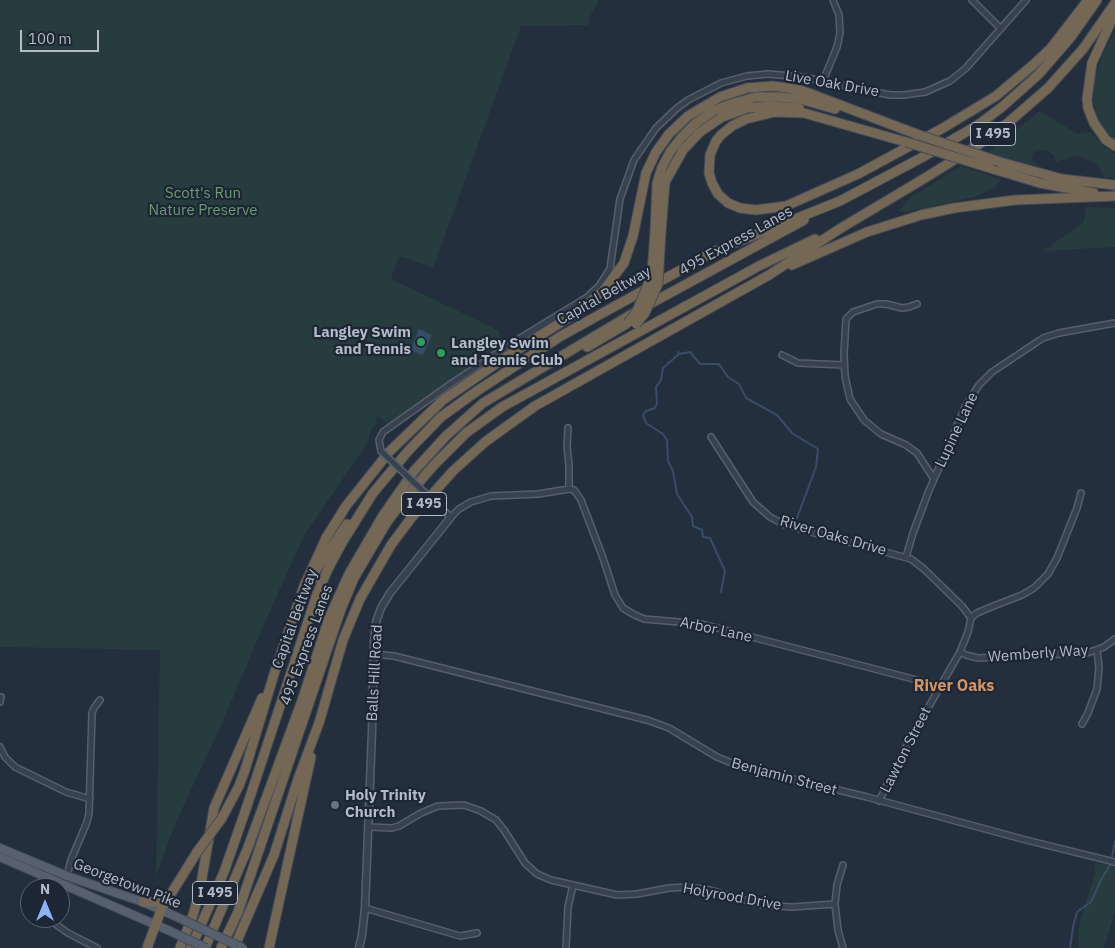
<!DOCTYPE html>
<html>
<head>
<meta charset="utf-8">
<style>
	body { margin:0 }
	#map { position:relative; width:1115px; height:948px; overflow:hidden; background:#242f3e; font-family:"IBM Plex Sans",sans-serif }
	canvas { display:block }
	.north { position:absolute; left:20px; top:878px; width:50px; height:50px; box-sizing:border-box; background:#1d2633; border:1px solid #59626f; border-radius:50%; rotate:0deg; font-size:14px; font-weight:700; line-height:20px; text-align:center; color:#b4bcc9 }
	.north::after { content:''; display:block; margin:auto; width:18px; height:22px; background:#8ab4f8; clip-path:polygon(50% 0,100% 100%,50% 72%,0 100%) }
	.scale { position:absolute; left:20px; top:30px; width:79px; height:22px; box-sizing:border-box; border:2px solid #b4bcc9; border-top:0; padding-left:6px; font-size:15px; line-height:18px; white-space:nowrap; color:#b4bcc9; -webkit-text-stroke:4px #1d2633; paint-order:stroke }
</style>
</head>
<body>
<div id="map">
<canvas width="1115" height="948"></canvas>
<div class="north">N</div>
<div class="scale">100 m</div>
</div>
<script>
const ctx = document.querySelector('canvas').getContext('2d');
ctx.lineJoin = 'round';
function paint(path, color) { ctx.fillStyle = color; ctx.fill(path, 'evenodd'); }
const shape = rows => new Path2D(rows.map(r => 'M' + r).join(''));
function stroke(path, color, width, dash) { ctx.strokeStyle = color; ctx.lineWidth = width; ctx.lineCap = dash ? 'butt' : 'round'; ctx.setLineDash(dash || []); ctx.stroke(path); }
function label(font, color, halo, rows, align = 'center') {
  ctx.font = font + ' "IBM Plex Sans",sans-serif'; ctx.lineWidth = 4.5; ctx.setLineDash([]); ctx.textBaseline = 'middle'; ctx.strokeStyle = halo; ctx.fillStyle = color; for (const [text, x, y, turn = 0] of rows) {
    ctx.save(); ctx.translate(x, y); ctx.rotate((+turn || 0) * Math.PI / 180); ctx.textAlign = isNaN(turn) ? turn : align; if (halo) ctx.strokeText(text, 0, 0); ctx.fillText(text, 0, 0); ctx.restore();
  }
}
paint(shape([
	[0,0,599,0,589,18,588,25,521,26,433,268,399,256,391,279,498,330,506,347,389,425,378,416,375,426,372,428,368,442,305,534,272,606,220,728,175,824,156,877,160,650,0,647],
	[1115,31,1115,141,1101,127,1095,113,1093,100,1095,78,1102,56],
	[1040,111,1078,134,1091,132,1105,148,1115,153,1115,178,1104,177,1098,165,1077,155,1056,162,1054,155,1049,152,1043,150,1034,152,1032,158,1033,161,1042,167,987,153],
	[961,166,1000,179,996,187,974,197,906,212,898,211,910,198],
	[1086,207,1115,208,1115,247,1043,251,1084,222],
	[1095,863,1115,865,1115,911,1104,948,1078,948,1079,925,1095,873]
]), '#263c3f');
paint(shape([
	[419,329,432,335,423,355,410,350]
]), '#394c67');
stroke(shape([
	[678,352,679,354,663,368,661,380,656,387,657,403,655,408,646,411,643,415,646,423,663,434,667,440,668,461,673,471,677,494,692,517,693,526,702,530,703,537,710,538,725,571,721,592],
	[679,354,690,352,700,364,719,364,728,377,739,384,746,398,777,415,792,433,818,449,816,467,797,518],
	[1112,857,1115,842],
	[1070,948,1073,927,1077,912,1091,902,1102,878,1110,865]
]), '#394c67', 2);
const minor = shape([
	[972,0,1001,29],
	[823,81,837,47,840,33,839,15,833,0],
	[917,304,909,307,902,308,886,304,877,304,853,312,846,319,844,354,845,376,850,399,864,420,881,434,906,445,917,453,934,479],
	[782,355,798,363,844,365],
	[568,428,567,447,569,465,569,489],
	[711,437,753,502,770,517,785,525,803,530,911,559,924,569,962,606,971,618],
	[381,451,379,440,383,432,452,383,514,342,586,298,599,286,610,269,620,199,634,160,656,128,676,109,688,100,721,83,747,76,768,74,803,77,890,95,904,95,925,92,950,81,966,68,1026,0],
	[569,489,574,490,581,500,603,558,615,595,623,608,633,614,644,619,702,624,940,686],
	[442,509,451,517,459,509,471,502,491,496,538,494,569,489],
	[906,557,913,533,928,493,965,407,979,385,992,372,1043,338,1059,333,1115,323],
	[960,652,966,655,978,658,1087,653,1104,647,1115,639],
	[373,654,394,656,647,720,669,728,717,757,739,766,867,797,1026,840,1115,862],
	[0,702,1,697],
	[1082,724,1088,713,1097,689,1099,667,1097,650],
	[0,747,5,757,15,767,66,792,90,799],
	[879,801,909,741,960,652,968,632,971,618,977,613,991,607,1022,595,1034,588,1048,574,1057,558,1077,508,1081,493],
	[369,827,392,828,399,826,421,813,438,806,464,805,481,811,496,820,504,830,525,863,537,874,551,880,617,895,637,894,669,888,688,887,710,890,762,905,792,907,835,904],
	[843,865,837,885,835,904,838,930,843,948],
	[58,888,67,876,71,860,87,822,89,813,92,713,94,708,100,700],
	[365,908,460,936,477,933],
	[52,918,54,923,68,933,97,948],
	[566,948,568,907,573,885]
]);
const tertiary = shape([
	[359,948,362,935,365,908,372,731,374,643,376,622,381,608,390,593,451,517]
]);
const primary = shape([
	[0,848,67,876,143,902,177,917],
	[0,857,170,931]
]);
const motorway = shape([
	[1115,13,1092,63,1087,99,1088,108,1094,123,1106,140,1115,146],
	[906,142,804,113,775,112,746,119,732,126,721,135,716,141,710,155,709,173,712,183,718,194,728,203,740,208,756,210,786,206,858,174,943,128,996,96,1033,65,1051,48,1088,0],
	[1000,162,1062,179,1115,185],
	[990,168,1040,183,1094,193],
	[655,232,657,183,662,167,670,152,681,138,696,123,713,111,731,104,756,97,779,97,800,99,835,109],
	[661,232,665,182,683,150,700,132,722,117,747,108,769,106,799,108],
	[792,265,867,232,921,215,954,208,1015,200,1115,196],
	[587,347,626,324],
	[313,579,316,570,347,524],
	[222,818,239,786,245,770,275,671,304,586,326,538,346,506,389,452,443,400,506,357,579,311,603,291,624,263,633,236,646,173,656,152,669,134,688,116,720,97,747,88,772,86,788,88,803,91,919,135],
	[143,902,159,902,169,896],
	[147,948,161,910,197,852],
	[180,948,193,915,200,890,214,808,262,698],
	[191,948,224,872,247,806,317,594,328,569,343,541,373,493,409,450,441,417,477,391,561,336,715,251,840,201,921,158,978,125,1002,107,1039,74,1071,37,1097,0],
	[205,948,247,850,303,698,329,618,349,574,382,517,414,471,446,436,483,403,637,311,804,220],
	[221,948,238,912,341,609,354,578,371,549,387,522,406,497,435,464,466,433,502,407,759,266,815,239],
	[234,948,274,855,298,779,319,723,343,640,360,599,391,545,412,517,453,471,485,442,535,406,769,275,841,228,925,178,978,145,1009,122,1048,88,1083,49,1115,3],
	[269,948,311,757]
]);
stroke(minor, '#565f6c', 8);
stroke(tertiary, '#565f6c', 9);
stroke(primary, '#414a57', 10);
stroke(motorway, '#434c59', 11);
stroke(minor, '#38414e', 5);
stroke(tertiary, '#38414e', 6);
stroke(primary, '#56606e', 8);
stroke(motorway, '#746855', 9);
const minorBridge = shape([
	[381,451,442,509]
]);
const primaryBridge = shape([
	[177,917,243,948],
	[170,931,206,948]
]);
const motorwayBridge = shape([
	[919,135,1000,162],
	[906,142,990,168],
	[628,323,637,311,649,282,652,271,655,232],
	[636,324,645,313,658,284,661,232],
	[197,852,222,818]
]);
stroke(minorBridge, '#565f6c', 8, []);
stroke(primaryBridge, '#414a57', 10, []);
stroke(motorwayBridge, '#434c59', 11, []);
stroke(minorBridge, '#38414e', 5);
stroke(primaryBridge, '#56606e', 8);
stroke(motorwayBridge, '#746855', 9);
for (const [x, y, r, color] of [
	[421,342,5,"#2e9e5b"],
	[441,353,5,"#2e9e5b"],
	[335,805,5,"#6b7280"]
]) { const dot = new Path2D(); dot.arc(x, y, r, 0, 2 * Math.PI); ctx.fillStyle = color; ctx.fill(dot); stroke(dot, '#1d2633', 2); }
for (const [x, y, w] of [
	[993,134,45],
	[424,504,45],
	[215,893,45]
]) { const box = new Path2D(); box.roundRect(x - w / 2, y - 11.5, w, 23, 4); ctx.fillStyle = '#1d2633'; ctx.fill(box); stroke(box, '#b4bcc9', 1); }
label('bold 14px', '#b4bcc9', null, [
	["I 495",993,134],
	["I 495",424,504],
	["I 495",215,893]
]);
label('15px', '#b4bcc9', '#1d2633', [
	["Live Oak Drive",832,84,10],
	["495 Express Lanes",736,241,-29],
	["Capital Beltway",604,296,-29],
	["Lupine Lane",957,430,-65],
	["River Oaks Drive",833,536,16],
	["Capital Beltway",295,619,-70],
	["Arbor Lane",716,630,12],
	["495 Express Lanes",307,645,-70],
	["Wemberly Way",1038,654,-4],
	["Balls Hill Road",375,673,-87],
	["Lawton Street",906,750,-63],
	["Benjamin Street",784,777,15],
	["Georgetown Pike",127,884,21],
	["Holyrood Drive",732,897,10]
]);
label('15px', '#6b9a76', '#1d2633', [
	["Scott's Run",203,194],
	["Nature Preserve",203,211]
]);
label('bold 15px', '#b4bcc9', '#1d2633', [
	["Langley Swim",411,333,"right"],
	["and Tennis",411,350,"right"],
	["Langley Swim",451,344],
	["and Tennis Club",451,361],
	["Holy Trinity",345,796],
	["Church",345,813]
], 'left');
label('bold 16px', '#d59563', '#1d2633', [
	["River Oaks",954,686]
]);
</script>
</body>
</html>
